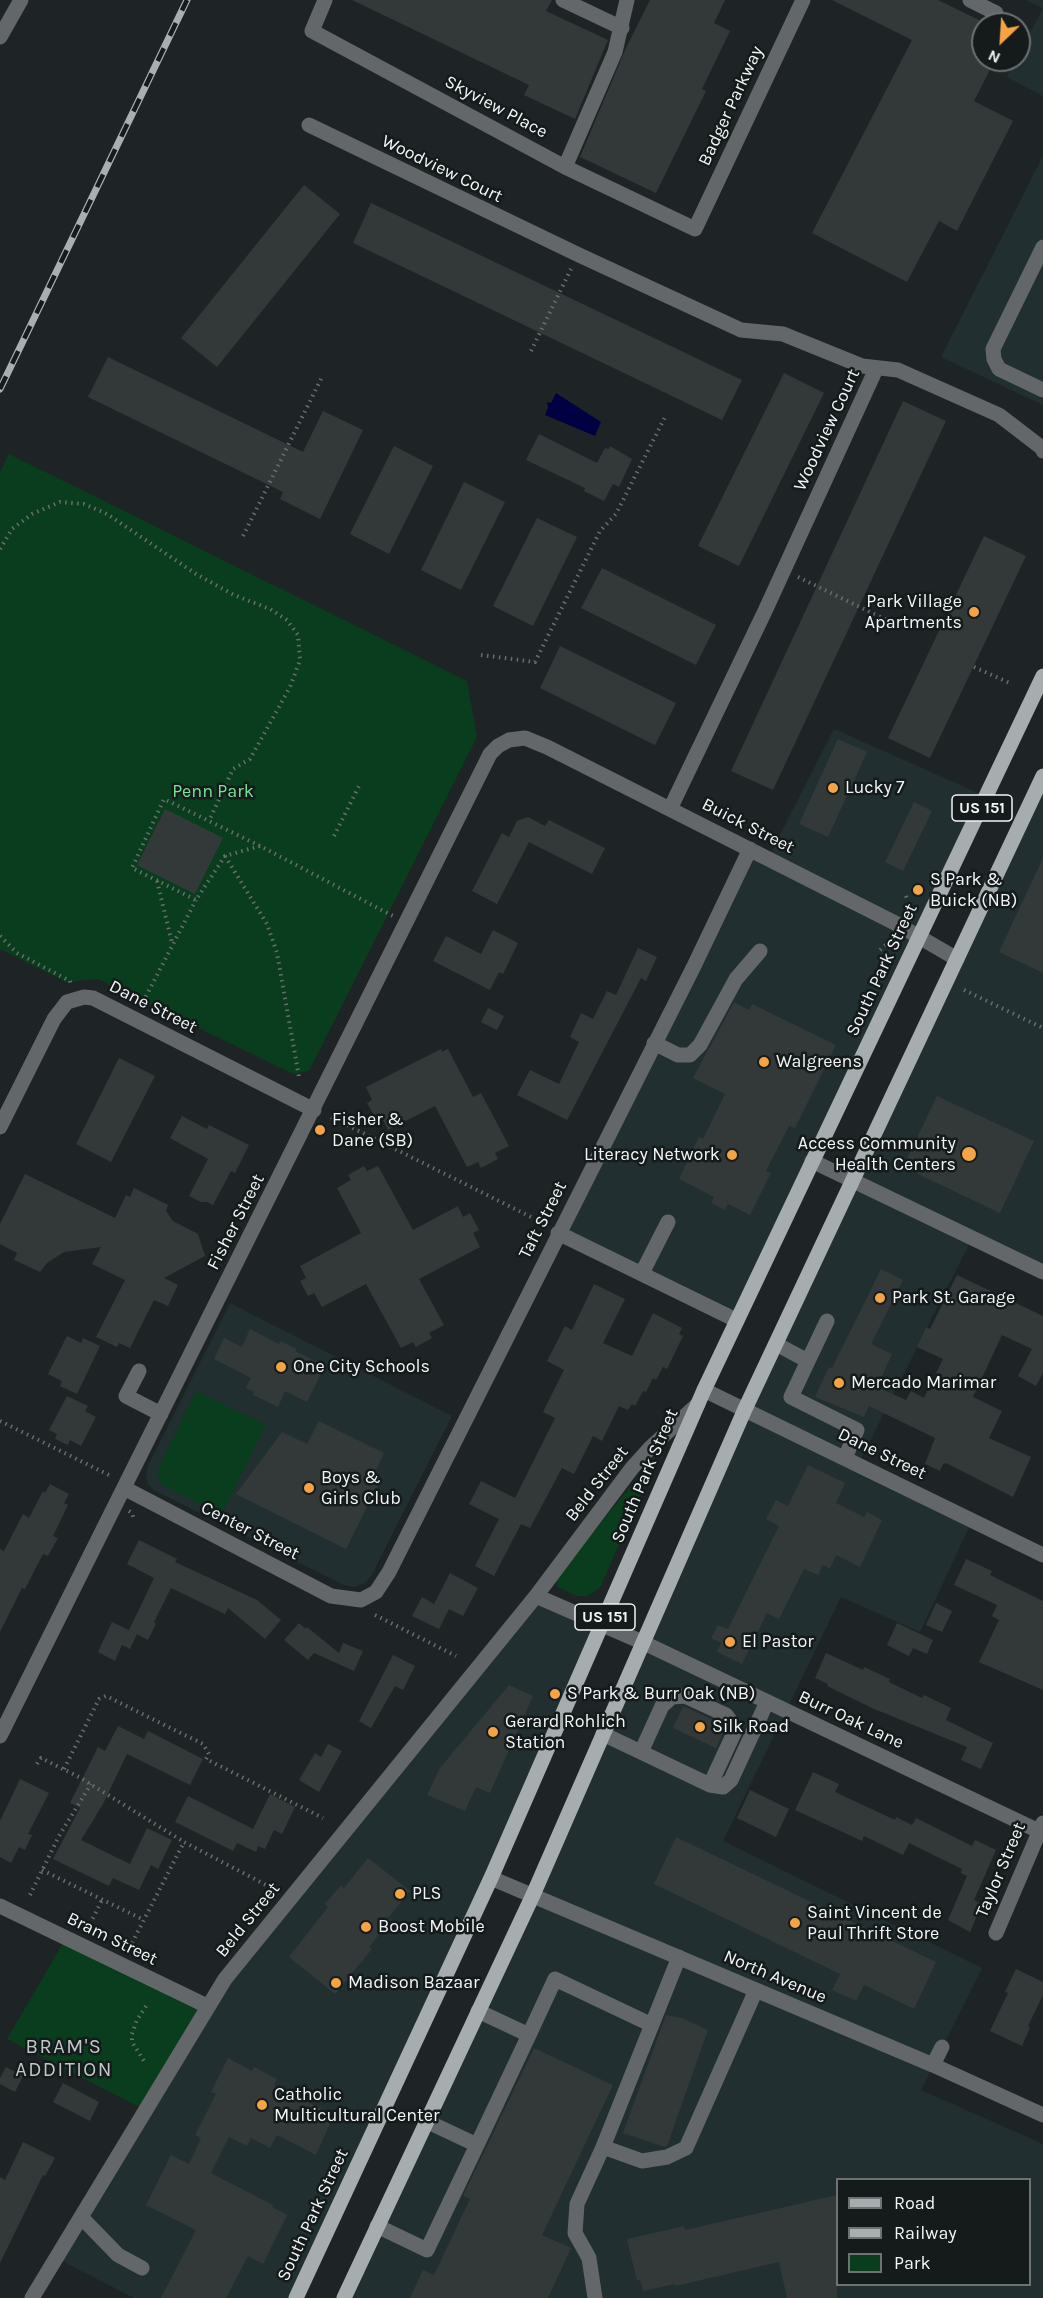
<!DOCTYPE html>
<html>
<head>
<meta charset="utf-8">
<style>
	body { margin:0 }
	#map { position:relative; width:1043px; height:2298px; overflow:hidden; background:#1e2425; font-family:Karla,sans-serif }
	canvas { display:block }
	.legend { position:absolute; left:836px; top:2178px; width:195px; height:108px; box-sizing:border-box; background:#151a1b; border:2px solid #6d7273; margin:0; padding:8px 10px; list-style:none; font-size:18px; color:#f1f5f6 }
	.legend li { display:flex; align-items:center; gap:12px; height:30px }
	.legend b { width:30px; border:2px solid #6d7273 }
	.north { position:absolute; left:971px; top:12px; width:60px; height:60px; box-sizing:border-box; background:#151a1b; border:2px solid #6d7273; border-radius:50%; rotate:205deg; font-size:16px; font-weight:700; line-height:24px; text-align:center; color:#f1f5f6 }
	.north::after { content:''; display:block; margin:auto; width:21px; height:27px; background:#f4a444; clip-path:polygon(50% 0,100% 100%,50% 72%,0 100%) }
</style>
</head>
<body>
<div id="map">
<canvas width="1043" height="2298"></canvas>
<ul class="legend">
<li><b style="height:8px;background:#a7acaf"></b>Road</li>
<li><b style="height:8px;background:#a9aeaf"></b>Railway</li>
<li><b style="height:16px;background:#0a3d1d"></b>Park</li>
</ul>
<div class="north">N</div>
</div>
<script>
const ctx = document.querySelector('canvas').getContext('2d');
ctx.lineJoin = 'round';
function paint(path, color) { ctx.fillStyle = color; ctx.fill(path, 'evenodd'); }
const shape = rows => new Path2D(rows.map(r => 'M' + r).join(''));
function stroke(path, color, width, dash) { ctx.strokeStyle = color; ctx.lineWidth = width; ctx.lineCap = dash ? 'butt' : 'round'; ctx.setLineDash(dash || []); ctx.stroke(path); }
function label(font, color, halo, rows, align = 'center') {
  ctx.font = font + ' Karla,sans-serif'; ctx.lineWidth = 5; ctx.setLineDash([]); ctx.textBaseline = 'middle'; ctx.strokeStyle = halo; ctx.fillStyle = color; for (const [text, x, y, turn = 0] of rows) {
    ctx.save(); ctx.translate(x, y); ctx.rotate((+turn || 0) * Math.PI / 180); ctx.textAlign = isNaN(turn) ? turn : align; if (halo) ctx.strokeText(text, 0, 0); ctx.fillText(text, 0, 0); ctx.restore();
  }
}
paint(shape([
	[1025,0,1043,0,1043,96,1007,77,1016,60,1019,60,1019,54,1043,8],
	[1043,156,1043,405,941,357],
	[834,729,987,797,736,1320,558,1233,750,849,768,858],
	[1043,776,1043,1272,972,1238,861,1459,972,1521,920,1632,841,1597,723,1841,982,1968,921,2090,1043,2144,1043,2298,344,2298,642,1642],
	[838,2180,1030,2180,1030,2284,838,2284],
	[230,1303,452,1416,371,1576,365,1583,355,1587,344,1585,154,1490,148,1484,146,1476,147,1468],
	[536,1596,602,1624,296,2298,134,2298,56,2258,207,2006]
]), '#212f31');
paint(shape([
	[9,454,467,681,477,737,309,1071,293,1074,98,979,66,982,0,949,0,472],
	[196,1391,266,1425,221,1515,161,1484,157,1471],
	[647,1468,650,1470,650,1474,600,1588,587,1596,577,1596,557,1587,556,1578,643,1471],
	[66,1938,207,2006,145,2110,7,2039]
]), '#0a3d1d');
paint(shape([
	[556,393,601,422,595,436,545,415,548,408,547,402,551,403]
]), '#000043');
paint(shape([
	[352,0,552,0,546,11,608,40,575,119,524,95,529,85],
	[650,0,725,0,714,23,730,31,702,89,706,91,656,193,580,157,626,48],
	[832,0,938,0,983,22,983,60,995,60,974,101,1013,121,957,231,939,221,907,282,812,233,912,40],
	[304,185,340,214,217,367,181,338],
	[371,203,742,380,722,420,353,243],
	[108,357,303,452,323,411,363,430,320,519,280,499,283,492,88,397],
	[784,373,824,393,739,566,698,546],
	[903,401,946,421,773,790,731,771],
	[539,434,597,463,605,448,609,449,610,446,632,459,619,487,613,484,604,501,584,491,585,488,526,460],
	[394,446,433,466,389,554,350,534],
	[464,482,505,502,461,590,421,570],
	[537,518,577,537,533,626,493,606],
	[984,536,1026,556,930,758,888,738],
	[602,568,716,625,696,665,581,608],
	[560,646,676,703,655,745,540,688],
	[838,739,867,752,828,837,799,824],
	[914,802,932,811,903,871,885,862],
	[165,809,223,838,195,894,137,865],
	[528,817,545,826,549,820,605,848,592,874,529,842,497,904,472,891,502,833,509,837,517,821],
	[1043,858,1043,973,999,952],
	[493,930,518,943,503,974,499,972,490,990,433,961,446,936,481,954],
	[638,948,657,957,646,981,641,978,567,1120,517,1095,530,1070,559,1084,579,1042,570,1037,581,1013,593,1019,607,991,616,995],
	[734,1002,749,1010,752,1004,836,1045,795,1128,789,1126,766,1171,771,1173,750,1215,728,1204,725,1210,711,1203,714,1197,679,1179,699,1137,703,1139,725,1094,693,1078],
	[488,1008,504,1016,497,1030,481,1022],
	[441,1049,442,1052,448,1049,473,1097,481,1093,509,1146,495,1153,498,1159,481,1168,478,1162,467,1167,435,1106,388,1130,381,1116,376,1119,367,1103,372,1100,366,1087],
	[119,1058,155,1076,111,1162,76,1144],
	[937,1096,1034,1141,1000,1213,903,1167],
	[182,1116,207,1129,209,1125,249,1145,235,1173,231,1171,213,1205,207,1202,201,1202,189,1196,208,1159,170,1138],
	[364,1166,367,1171,378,1166,413,1230,458,1206,463,1217,470,1213,479,1230,473,1233,480,1247,419,1279,444,1325,429,1333,432,1338,416,1347,413,1342,401,1348,366,1284,322,1307,314,1293,308,1296,300,1281,306,1278,300,1266,361,1233,337,1188,351,1180,348,1175],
	[25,1174,115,1218,126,1195,130,1197,134,1188,168,1205,166,1211,173,1221,198,1234,205,1256,164,1278,178,1285,168,1306,154,1300,130,1348,119,1343,117,1347,96,1337,125,1280,92,1264,101,1247,64,1252,47,1263,40,1272,14,1260,17,1253,0,1244,0,1224],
	[881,1269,903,1280,872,1342,873,1345,892,1354,877,1387,906,1400,911,1391,924,1398,943,1359,917,1347,926,1327,930,1329,957,1275,1043,1316,1043,1373,1036,1386,1018,1376,1032,1349,1002,1335,973,1397,1002,1411,989,1438,1031,1457,1013,1497,946,1463,943,1464,940,1471,925,1464,935,1438,869,1406,864,1417,815,1397,829,1367,832,1368],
	[594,1284,625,1299,603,1343,632,1356,653,1313,682,1328,679,1334,683,1336,667,1369,663,1367,656,1380,653,1378,646,1392,643,1391,635,1406,632,1404,628,1410,619,1406,602,1441,593,1436,574,1474,562,1468,530,1528,521,1524,494,1576,475,1566,499,1519,469,1504,481,1481,515,1498,555,1418,543,1412,564,1370,547,1361,565,1326,572,1330],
	[250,1329,279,1344,280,1341,297,1349,295,1351,325,1366,307,1402,285,1391,278,1407,253,1395,254,1392,246,1388,251,1378,214,1359,224,1338,242,1347],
	[67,1336,81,1343,83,1338,100,1346,77,1394,60,1386,62,1381,48,1374],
	[67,1396,88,1406,85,1411,96,1417,81,1446,70,1440,68,1445,55,1439,57,1434,49,1430],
	[319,1421,384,1453,371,1481,378,1485,346,1549,236,1494,282,1432,307,1444],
	[808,1465,845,1483,836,1503,864,1517,867,1512,882,1520,860,1567,836,1555,830,1569,823,1565,818,1575,804,1569,779,1619,767,1613,742,1664,717,1652,721,1643,711,1638,718,1625,728,1629,779,1526,766,1519,776,1500,788,1506],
	[50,1484,69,1494,64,1503,68,1505,53,1536,58,1538,48,1556,43,1554,25,1589,22,1588,0,1632,0,1549,4,1551,23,1514,29,1518,43,1491,45,1493],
	[139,1540,177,1559,175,1562,257,1600,281,1620,265,1639,228,1608,225,1614,171,1588,154,1622,156,1624,148,1640,129,1630,154,1578,127,1564],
	[966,1559,992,1571,990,1575,1043,1601,1043,1690,979,1662,999,1620,992,1616,997,1605,954,1585],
	[450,1573,478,1588,463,1616,449,1609,439,1629,412,1616,422,1597,434,1604],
	[936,1603,952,1611,942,1632,926,1625],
	[112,1622,137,1634,130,1649,122,1645,115,1661,98,1652],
	[299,1623,306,1629,307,1627,339,1653,343,1643,363,1651,354,1671,314,1653,308,1660,284,1640],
	[897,1623,933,1640,927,1654,913,1648,909,1656,887,1645],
	[826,1653,863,1670,864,1667,890,1679,889,1682,922,1698,924,1695,951,1708,946,1720,993,1743,981,1769,961,1760,967,1747,872,1708,827,1686,828,1684,815,1678],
	[393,1655,415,1666,403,1690,395,1686,371,1728,359,1721],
	[509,1685,533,1696,490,1793,476,1787,465,1811,427,1795,440,1768],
	[683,1706,720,1723,724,1731,716,1748,673,1728],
	[118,1726,144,1739,148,1731,203,1759,190,1785,127,1754,103,1804,81,1840,130,1864,147,1828,172,1840,158,1869,151,1865,139,1890,113,1878,109,1886,53,1859,80,1808,70,1803,98,1747,105,1751],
	[328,1744,342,1751,319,1792,299,1780,315,1753,321,1757],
	[813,1772,839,1784,835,1792,895,1820,896,1817,912,1825,916,1818,972,1846,975,1840,996,1850,974,1900,982,1904,970,1932,948,1920,967,1876,961,1873,962,1869,909,1843,903,1855,864,1836,862,1841,795,1810],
	[20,1779,49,1793,28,1834,32,1835,25,1850,19,1847,11,1863,0,1857,0,1821],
	[750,1790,789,1809,776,1837,737,1818],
	[270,1794,295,1807,282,1834,274,1830,265,1849,258,1846,256,1852,237,1843,233,1851,175,1822,188,1796,253,1829],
	[676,1837,936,1962,914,2009,864,1985,856,2001,832,1990,840,1974,654,1884],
	[368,1858,410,1891,388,1918,391,1920,369,1947,372,1949,335,1994,289,1957,328,1907,325,1904,341,1885,344,1888],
	[1016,1969,1043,1982,1043,1995,1028,2026,1030,2028,1022,2046,990,2031,1008,1993,1005,1992],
	[666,2015,682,2018,708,2030,667,2146,665,2147,623,2133],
	[534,2048,613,2085,542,2235,571,2248,548,2298,410,2298,423,2270,434,2275,470,2199,463,2196],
	[228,2058,252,2071,254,2067,277,2079,274,2085,334,2115,316,2155,277,2135,270,2148,251,2138,247,2146,229,2137,211,2173,273,2205,272,2207,287,2215,263,2264,248,2256,226,2298,161,2298,196,2230,146,2205,171,2155,189,2164,201,2138,195,2135,216,2094,211,2092],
	[6,2067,23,2076,15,2092,0,2084,0,2078],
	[63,2083,99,2102,90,2121,53,2102],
	[23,2142,55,2158,45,2176,43,2175,0,2263,0,2177,5,2180],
	[837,2195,837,2298,787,2298,779,2262,675,2286,675,2284,643,2291,640,2280,637,2281,627,2239,684,2226,685,2230]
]), '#333938');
stroke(shape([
	[531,351,571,269],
	[243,536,322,377],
	[0,549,12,529,32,514,60,502,84,504,107,514,196,574,234,595,270,609,287,620,298,635,300,660,290,687,250,759,233,769,209,821],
	[798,577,901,627],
	[481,655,535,662,600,531,616,514,666,415],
	[974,667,1012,684],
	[334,836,360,784],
	[260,846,225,856,196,900,132,868,164,799,260,846,393,916],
	[225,856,267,924,277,953,299,1077],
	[157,881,172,943],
	[906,896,908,901],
	[0,936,17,953,70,981,71,985],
	[880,950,887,944],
	[964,990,1043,1028],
	[143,1002,196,900],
	[331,1117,541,1222],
	[0,1421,109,1475],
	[129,1511,132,1513,134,1520],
	[375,1615,456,1656],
	[37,1764,41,1758,79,1777,184,1842],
	[64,1769,99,1699,106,1696,203,1744,209,1754,206,1759,323,1818],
	[42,1870,144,1920],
	[30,1895,59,1836,91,1784],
	[90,1924,102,1900],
	[132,1943,184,1842,268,1886],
	[146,2006,137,2020,132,2034,132,2042,146,2064]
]), '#686d6e', 4, [1.5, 4.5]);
stroke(shape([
	[325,0,312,31,565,167,695,229,803,0],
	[563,0,622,28],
	[970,0,996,13],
	[0,37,21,0],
	[309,125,579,255,741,330,783,334,862,366,898,370,999,415,1042,448,1043,451],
	[565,167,615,52,627,0],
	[1043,247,993,349,994,359,999,369,1043,390],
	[670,809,765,611,876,369],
	[654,1043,678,1055,690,1055,700,1045,736,979,760,951],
	[0,1127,54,1019,67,1002,84,997,93,998,314,1110],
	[812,1161,1043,1272],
	[558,1233,736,1320],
	[642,1273,668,1222],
	[776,1344,808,1361,791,1397,857,1430,845,1458],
	[808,1361,827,1321],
	[139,1371,126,1396,161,1414],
	[704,1390,1043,1555],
	[124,1488,331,1596,361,1600,376,1592,389,1572,694,966,750,849],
	[536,1596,632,1468,650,1448,698,1404],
	[603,1734,710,1785,723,1787,731,1780,767,1702],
	[0,1736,490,754,498,746,509,740,525,738,547,747,897,924,957,959],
	[641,1752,662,1706,672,1697,685,1696,726,1715,732,1723,735,1731,710,1785],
	[491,1878,933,2065,1043,2115],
	[0,1906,207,2006],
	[996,1933,1043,1823],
	[478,2011,529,2035,555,1979,652,2025],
	[933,2065,942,2047],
	[426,2121,477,2145,529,2035],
	[603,2147,642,2161,667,2157,686,2148,756,1990],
	[81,2217,118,2255,142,2268],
	[377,2226,427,2250,477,2145],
	[32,2298,225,1979,536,1596,642,1642,1043,1833],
	[595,2298,589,2258,575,2233,577,2204,603,2147,679,1957]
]), '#646769', 15);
stroke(shape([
	[296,2298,491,1878,704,1390,1043,676],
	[344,2298,533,1895,745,1409,1043,776]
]), '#a7acaf', 15);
const rail = shape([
	[0,389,187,0]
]);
stroke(rail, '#a9aeaf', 7);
stroke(rail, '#151a1b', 4.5, [14]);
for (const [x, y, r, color] of [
	[974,612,6,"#f4a444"],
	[833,788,6,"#f4a444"],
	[918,890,6,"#f4a444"],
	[764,1062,6,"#f4a444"],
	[320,1130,6,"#f4a444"],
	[969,1154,8,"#f4a444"],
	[732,1155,6,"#f4a444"],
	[880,1298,6,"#f4a444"],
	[281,1367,6,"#f4a444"],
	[839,1383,6,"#f4a444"],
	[309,1488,6,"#f4a444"],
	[730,1642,6,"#f4a444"],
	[555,1694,6,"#f4a444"],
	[700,1727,6,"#f4a444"],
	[493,1732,6,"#f4a444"],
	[400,1894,6,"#f4a444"],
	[795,1923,6,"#f4a444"],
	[366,1927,6,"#f4a444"],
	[336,1983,6,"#f4a444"],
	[262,2105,6,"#f4a444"]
]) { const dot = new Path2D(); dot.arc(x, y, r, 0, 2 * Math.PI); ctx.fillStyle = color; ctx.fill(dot); stroke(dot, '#151a1b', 2); }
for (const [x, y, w] of [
	[982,808,60],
	[605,1617,60]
]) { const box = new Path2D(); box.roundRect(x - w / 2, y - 13, w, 26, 4.5); ctx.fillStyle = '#151a1b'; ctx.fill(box); stroke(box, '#f1f5f6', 1.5); }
label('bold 16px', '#f1f5f6', null, [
	["US 151",982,808],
	["US 151",605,1617]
]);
label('18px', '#f1f5f6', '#151a1b', [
	["Badger Parkway",731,106,-65],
	["Skyview Place",496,107,28],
	["Woodview Court",442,169,26],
	["Woodview Court",827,430,-65],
	["Buick Street",748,826,27],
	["South Park Street",882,970,-65],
	["Dane Street",153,1007,27],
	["Taft Street",543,1220,-63],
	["Fisher Street",236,1222,-63],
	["Dane Street",882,1454,26],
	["South Park Street",645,1476,-67],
	["Beld Street",597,1484,-52],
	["Center Street",250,1531,27],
	["Burr Oak Lane",851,1720,25],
	["Taylor Street",1001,1870,-67],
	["Beld Street",248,1920,-51],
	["Bram Street",112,1939,26],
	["North Avenue",775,1977,23],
	["South Park Street",313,2215,-65]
]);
label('18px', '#f1f5f6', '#151a1b', [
	["Park Village",962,602,"right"],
	["Apartments",962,623,"right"],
	["Lucky 7",845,788],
	["S Park &",930,880],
	["Buick (NB)",930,901],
	["Walgreens",776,1062],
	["Fisher &",332,1120],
	["Dane (SB)",332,1141],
	["Access Community",956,1144,"right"],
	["Health Centers",956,1165,"right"],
	["Literacy Network",720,1155,"right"],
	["Park St. Garage",892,1298],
	["One City Schools",293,1367],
	["Mercado Marimar",851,1383],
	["Boys &",321,1478],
	["Girls Club",321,1499],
	["El Pastor",742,1642],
	["S Park & Burr Oak (NB)",567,1694],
	["Gerard Rohlich",505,1722],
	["Station",505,1743],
	["Silk Road",712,1727],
	["PLS",412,1894],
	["Saint Vincent de",807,1913],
	["Paul Thrift Store",807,1934],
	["Boost Mobile",378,1927],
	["Madison Bazaar",348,1983],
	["Catholic",274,2095],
	["Multicultural Center",274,2116]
], 'left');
label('18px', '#74e796', '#151a1b', [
	["Penn Park",213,792]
]);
ctx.letterSpacing = '1.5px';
label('20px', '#c0c8c9', '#151a1b', [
	["BRAM'S",64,2047],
	["ADDITION",64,2070]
]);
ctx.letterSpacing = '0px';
</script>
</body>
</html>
